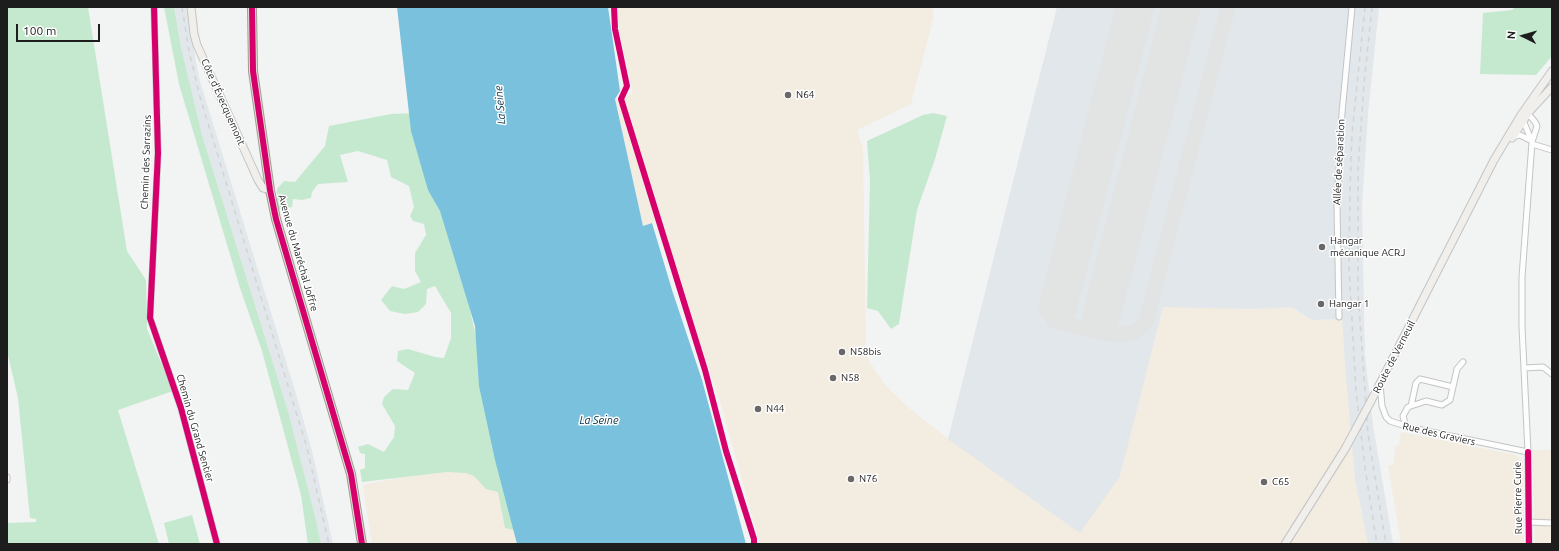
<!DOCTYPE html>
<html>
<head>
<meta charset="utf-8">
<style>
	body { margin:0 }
	#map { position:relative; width:1559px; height:551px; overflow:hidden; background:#f2f3f3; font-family:Ubuntu,sans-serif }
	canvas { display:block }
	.frame { position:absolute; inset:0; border:8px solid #1d1d1e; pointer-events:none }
	.north { position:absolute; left:1503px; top:16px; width:40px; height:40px; -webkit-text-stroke:3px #fff; paint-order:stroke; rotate:275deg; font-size:11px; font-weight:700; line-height:16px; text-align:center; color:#1d1d1e }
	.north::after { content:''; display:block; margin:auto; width:14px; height:18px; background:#1d1d1e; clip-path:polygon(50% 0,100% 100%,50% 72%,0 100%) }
	.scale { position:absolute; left:16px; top:24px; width:84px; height:18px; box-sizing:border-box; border:2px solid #1d1d1e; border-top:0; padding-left:5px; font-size:12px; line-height:14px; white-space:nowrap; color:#1d1d1e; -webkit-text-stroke:3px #fff; paint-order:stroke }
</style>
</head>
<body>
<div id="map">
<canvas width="1559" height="551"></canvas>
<div class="frame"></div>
<div class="north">N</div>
<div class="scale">100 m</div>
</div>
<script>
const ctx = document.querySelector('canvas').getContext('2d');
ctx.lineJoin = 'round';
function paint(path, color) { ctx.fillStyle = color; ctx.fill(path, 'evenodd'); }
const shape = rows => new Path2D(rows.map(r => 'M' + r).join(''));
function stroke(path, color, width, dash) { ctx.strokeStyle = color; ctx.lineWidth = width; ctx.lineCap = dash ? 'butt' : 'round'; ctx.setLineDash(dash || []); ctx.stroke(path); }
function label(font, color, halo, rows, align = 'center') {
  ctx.font = font + ' Ubuntu,sans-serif'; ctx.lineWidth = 3; ctx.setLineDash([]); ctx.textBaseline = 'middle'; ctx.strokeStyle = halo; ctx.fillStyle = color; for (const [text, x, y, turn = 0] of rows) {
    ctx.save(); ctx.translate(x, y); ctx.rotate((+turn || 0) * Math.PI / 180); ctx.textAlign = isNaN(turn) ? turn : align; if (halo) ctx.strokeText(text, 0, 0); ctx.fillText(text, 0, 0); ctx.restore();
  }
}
paint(shape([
	[617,7,932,7,934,16,911,104,857,130,863,148,866,349,869,361,886,386,909,408,948,439,1120,476,1163,306,1253,309,1291,307,1312,320,1342,319,1346,378,1355,479,1368,544,760,544,721,405,681,288,661,220,643,226,615,99,633,93,619,31],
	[1401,432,1516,455,1523,462,1524,544,1401,544,1388,465,1393,465,1396,445,1399,445],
	[1532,450,1552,450,1552,544,1535,544],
	[495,460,517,544,372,544,363,485]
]), '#f3ece1');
paint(shape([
	[174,7,186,7,199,78,296,394,312,451,333,544,321,544,315,516,288,411,202,135,181,47],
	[1057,7,1350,7,1344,57,1335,194,1342,306,1340,204,1344,113,1353,20,1355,7,1379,7,1368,114,1362,204,1364,318,1365,356,1373,425,1393,544,1368,544,1355,479,1346,378,1342,319,1312,320,1291,307,1253,309,1163,307,1120,476,1080,533,948,439]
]), '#e1e7ea');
paint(shape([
	[7,7,88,7,127,251,146,280,147,329,173,391,118,410,159,544,7,544,7,523,36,522,36,519,30,518,18,398,7,351],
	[164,7,174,7,181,47,202,135,288,411,315,516,321,544,308,544,301,495,262,351,240,288,179,84],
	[1515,7,1552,7,1552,56,1536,75,1480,74,1483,13,1512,10],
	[416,113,463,278,519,531,505,528,498,492,486,489,474,476,466,473,447,472,362,482,360,470,365,468,365,454,360,453,358,447,368,444,384,452,394,437,395,426,382,404,384,397,393,389,408,390,415,373,397,361,398,351,408,349,435,357,444,358,451,338,451,313,435,286,427,289,426,304,418,312,405,314,390,311,381,300,392,286,404,289,421,282,415,271,415,253,426,235,424,224,413,221,410,216,414,207,409,186,391,177,387,160,358,151,340,155,348,182,318,184,312,192,311,198,302,200,293,199,292,207,277,210,277,189,284,181,295,182,325,146,329,126,391,114],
	[933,113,947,116,935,159,917,210,899,324,891,329,878,311,867,308,870,181,867,141,923,115],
	[192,515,200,544,169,544,164,523]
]), '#c5e9ce');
paint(shape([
	[397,7,608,7,620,91,615,99,643,226,652,223,672,290,702,380,746,544,517,544,495,460,479,386,475,326,440,211,428,190,411,131]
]), '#7ac1de');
stroke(shape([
	[1058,306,1054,321,1096,331],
	[1101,317,1096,331,1117,335,1131,333,1140,328,1146,321,1228,7]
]), '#e2e3e3', 15);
stroke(shape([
	[1058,306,1135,7],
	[1101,317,1181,7]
]), '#e2e3e3', 38);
const street = shape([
	[154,7,158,153,150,318,181,408,217,544],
	[1526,111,1535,122,1537,126,1532,142],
	[1523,120,1532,142,1522,277,1522,327,1528,452,1529,544],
	[1512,137,1520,135,1532,141],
	[1532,144,1552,150],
	[1339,317,1337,205,1342,113,1352,7],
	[1524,368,1543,367,1552,374],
	[1380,384,1382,406,1386,417,1390,421,1412,428,1528,452],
	[1453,387,1457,369,1463,362],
	[1406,427,1403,416,1408,407,1426,401,1442,405,1450,400,1453,387,1420,379,1416,383,1411,406],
	[7,477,7,480],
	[1529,522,1552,523]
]);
const secondary = shape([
	[191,7,194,34,197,45,258,180,263,188,270,190],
	[1512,138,1529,112,1552,87],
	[1371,401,1494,160,1521,115,1552,71],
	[1285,544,1345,449]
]);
const primary = shape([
	[252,7,253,71,270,190,276,219,351,474,362,544]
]);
stroke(street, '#c3c4c4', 7);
stroke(secondary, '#c3c4c4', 9);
stroke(primary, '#a09c90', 10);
stroke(street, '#fdfdfd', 5);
stroke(secondary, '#f0efeb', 7);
stroke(primary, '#e3e0da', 8);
stroke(shape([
	[182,7,189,51,200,97,307,448,329,544],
	[1365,7,1352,134,1350,189,1349,267,1356,392,1365,468,1377,544],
	[1372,7,1364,84,1358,169,1358,292,1368,434,1386,544]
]), '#d3d3d3', 1.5, [5, 5]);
const secondaryBridge = shape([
	[1345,449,1371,401]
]);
stroke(secondaryBridge, '#c3c4c4', 9, []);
stroke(secondaryBridge, '#f0efeb', 7);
stroke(shape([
	[154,7,158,153,150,318,181,408,217,544],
	[252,7,253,71,270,190,276,219,351,474,362,544],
	[614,7,615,29,627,86,621,99,705,370,726,451,754,539,754,544],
	[1528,452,1529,544]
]), '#d6006c', 6);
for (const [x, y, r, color] of [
	[788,95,4,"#686869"],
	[1322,247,4,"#686869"],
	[1321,304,4,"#686869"],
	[842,352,4,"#686869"],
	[833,378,4,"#686869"],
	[758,409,4,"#686869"],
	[851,479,4,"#686869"],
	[1264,482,4,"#686869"]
]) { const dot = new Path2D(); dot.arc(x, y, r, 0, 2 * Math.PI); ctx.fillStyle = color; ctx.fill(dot); stroke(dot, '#fff', 1.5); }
label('10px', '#1d1d1e', '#fff', [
	["N64",796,95],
	["Hangar",1330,241],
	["mécanique ACRJ",1330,253],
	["Hangar 1",1329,304],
	["N58bis",850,352],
	["N58",841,378],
	["N44",766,409],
	["N76",859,479],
	["C65",1272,482]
], 'left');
label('10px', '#1d1d1e', '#fff', [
	["Côte d'Évecquemont",223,102,66],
	["Chemin des Sarrazins",146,162,-88],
	["Allée de séparation",1339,162,-87],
	["Avenue du Maréchal Joffre",298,253,74],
	["Route de Verneuil",1394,357,-63],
	["Chemin du Grand Sentier",195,428,74],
	["Rue des Graviers",1439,434,13],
	["Rue Pierre Curie",1518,498,-91]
]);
label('italic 11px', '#002e3f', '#fff', [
	["La Seine",500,105,-95],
	["La Seine",599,420]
]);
</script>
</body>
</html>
